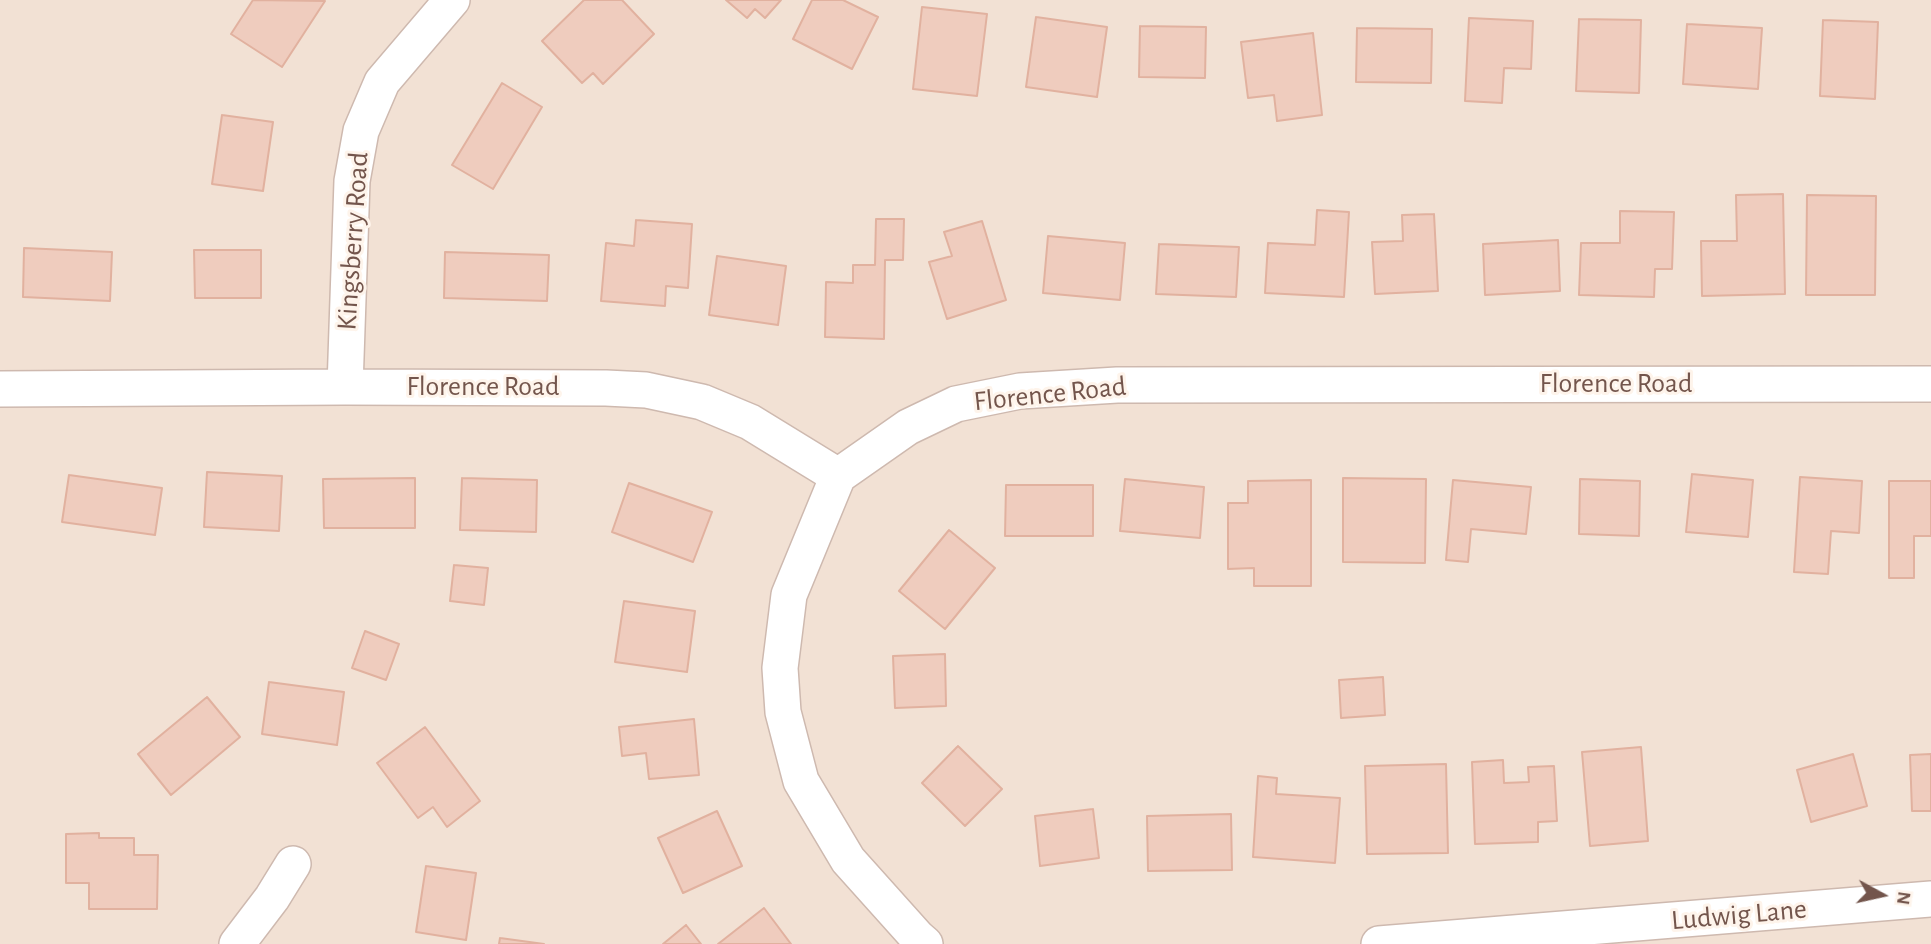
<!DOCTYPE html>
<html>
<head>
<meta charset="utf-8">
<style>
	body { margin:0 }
	#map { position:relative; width:1931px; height:944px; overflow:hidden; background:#fbf0e5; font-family:"Alegreya Sans",sans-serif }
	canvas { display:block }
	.north { position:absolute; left:1847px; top:860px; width:70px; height:70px; -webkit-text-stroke:5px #fef4eb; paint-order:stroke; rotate:98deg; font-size:19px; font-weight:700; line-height:28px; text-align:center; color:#73554c }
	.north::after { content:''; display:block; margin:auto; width:24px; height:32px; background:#73554c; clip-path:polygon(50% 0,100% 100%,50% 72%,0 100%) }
</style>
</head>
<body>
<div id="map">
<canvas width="1931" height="944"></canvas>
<div class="north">N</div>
</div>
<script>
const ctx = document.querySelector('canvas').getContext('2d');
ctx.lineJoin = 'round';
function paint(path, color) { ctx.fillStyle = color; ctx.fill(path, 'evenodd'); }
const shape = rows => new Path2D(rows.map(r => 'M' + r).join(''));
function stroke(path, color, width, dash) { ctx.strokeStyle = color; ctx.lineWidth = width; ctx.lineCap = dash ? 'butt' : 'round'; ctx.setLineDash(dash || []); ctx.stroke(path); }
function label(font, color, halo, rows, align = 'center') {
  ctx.font = font + ' "Alegreya Sans",sans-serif'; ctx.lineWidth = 6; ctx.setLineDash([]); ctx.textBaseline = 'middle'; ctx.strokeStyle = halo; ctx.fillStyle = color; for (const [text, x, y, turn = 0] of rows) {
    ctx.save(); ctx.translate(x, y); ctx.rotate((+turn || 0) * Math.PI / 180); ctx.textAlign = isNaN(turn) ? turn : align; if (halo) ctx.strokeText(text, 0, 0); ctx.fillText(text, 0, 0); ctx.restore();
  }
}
paint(shape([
	[0,0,1931,0,1931,944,0,944]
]), '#f2e1d4');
const building = shape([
	[253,0,325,1,282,67,231,34,253,0],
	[584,0,622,0,654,34,603,84,593,73,582,83,542,41,584,0],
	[726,0,781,0,765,18,755,9,747,18,726,0],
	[812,0,843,0,878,17,852,69,793,39,812,0],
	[922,7,987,14,977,96,913,89,922,7],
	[1036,17,1107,27,1097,97,1026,87,1036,17],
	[1469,18,1533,21,1531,69,1504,68,1502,103,1465,101,1469,18],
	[1579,19,1641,20,1639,93,1576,91,1579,19],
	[1823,20,1878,22,1875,99,1820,96,1823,20],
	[1687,24,1762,28,1758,89,1683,84,1687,24],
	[1140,26,1206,27,1205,78,1139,77,1140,26],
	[1357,28,1432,29,1431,83,1356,82,1357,28],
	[1313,33,1322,115,1277,121,1274,95,1248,98,1241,42,1313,33],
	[502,83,542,107,493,189,452,165,502,83],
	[222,115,273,122,263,191,212,184,222,115],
	[1783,194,1785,294,1702,296,1701,241,1737,241,1736,195,1783,194],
	[1807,195,1876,196,1875,295,1806,295,1807,195],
	[1317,210,1349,212,1344,297,1265,293,1268,243,1315,245,1317,210],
	[1620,211,1674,212,1672,269,1655,269,1654,297,1579,295,1581,243,1620,243,1620,211],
	[1434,214,1438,291,1375,294,1372,242,1403,241,1402,215,1434,214],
	[876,219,904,219,903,260,885,260,884,339,825,337,826,282,853,283,853,265,875,265,876,219],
	[636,220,692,224,688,288,666,286,665,306,601,301,606,243,634,246,636,220],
	[982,221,1006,300,947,319,929,262,952,256,944,232,982,221],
	[1048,236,1125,243,1120,300,1043,293,1048,236],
	[1558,240,1560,291,1485,295,1483,244,1558,240],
	[1159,244,1239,247,1236,297,1156,294,1159,244],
	[24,248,112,252,110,301,23,297,24,248],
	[194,250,261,250,261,298,195,298,194,250],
	[445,252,549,255,547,301,444,298,445,252],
	[717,256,786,266,778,325,709,315,717,256],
	[207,472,282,476,279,531,204,527,207,472],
	[1692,474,1753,480,1748,537,1686,532,1692,474],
	[69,475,162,488,155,535,62,522,69,475],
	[1800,477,1862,481,1859,533,1831,531,1828,574,1794,572,1800,477],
	[415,478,415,528,324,528,323,479,415,478],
	[462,478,537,480,536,532,460,530,462,478],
	[1343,478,1426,479,1425,563,1343,562,1343,478],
	[1125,479,1204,487,1200,538,1120,531,1125,479],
	[1580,479,1640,481,1639,536,1579,534,1580,479],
	[1311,480,1311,586,1254,586,1254,568,1228,569,1228,503,1248,503,1248,481,1311,480],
	[1453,480,1531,487,1526,534,1471,529,1468,562,1446,560,1453,480],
	[1889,481,1931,481,1931,536,1914,536,1914,578,1889,578,1889,481],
	[629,483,712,512,693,562,612,532,629,483],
	[1006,485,1093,485,1093,536,1005,536,1006,485],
	[949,530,995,568,945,629,899,591,949,530],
	[454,565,488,568,484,605,450,601,454,565],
	[624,601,695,611,687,672,615,662,624,601],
	[365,631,399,644,386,680,352,668,365,631],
	[945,654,946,706,895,708,893,656,945,654],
	[1383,677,1385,715,1341,718,1339,680,1383,677],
	[269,682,344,692,337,745,262,734,269,682],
	[207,697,240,737,171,795,138,754,207,697],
	[694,719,699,775,649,779,646,753,622,756,619,727,694,719],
	[425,727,480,801,447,827,433,807,418,818,377,763,425,727],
	[958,746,1002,789,965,826,922,783,958,746],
	[1641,747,1648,841,1590,846,1582,752,1641,747],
	[1853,754,1867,806,1811,822,1797,770,1853,754],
	[1931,754,1931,811,1912,811,1910,755,1931,754],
	[1503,760,1504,783,1529,782,1528,767,1554,766,1557,821,1538,822,1538,842,1475,844,1472,762,1503,760],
	[1446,764,1448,853,1367,854,1365,766,1446,764],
	[1258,776,1277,778,1276,794,1340,798,1335,863,1253,857,1258,776],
	[1093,809,1099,858,1040,866,1035,816,1093,809],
	[717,811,742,866,683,893,658,838,717,811],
	[1231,814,1232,870,1148,871,1147,816,1231,814],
	[99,833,99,838,134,838,134,855,158,855,157,909,89,909,89,883,66,883,66,834,99,833],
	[426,866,476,873,466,940,416,932,426,866],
	[764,908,791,944,718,944,764,908],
	[686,925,701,944,663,944,686,925],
	[500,938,544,944,499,944,500,938]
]);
paint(building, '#efccbe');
stroke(building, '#e1b19f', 2);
const minor = shape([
	[345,387,352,181,361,131,382,82,452,0],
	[0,389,345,387,606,388,646,390,702,402,750,422,838,476],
	[838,476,908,427,956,404,1020,391,1117,385,1931,384],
	[838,476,789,595,780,668,783,712,801,781,848,860,917,937,925,944],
	[237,944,272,898,293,864],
	[1379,944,1931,899]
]);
stroke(minor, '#ceb9af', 38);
stroke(minor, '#fff', 35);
label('28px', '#73554c', '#fef4eb', [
	["Kingsberry Road",353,241,-86],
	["Florence Road",1616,384],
	["Florence Road",483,387],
	["Florence Road",1050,394,-6],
	["Ludwig Lane",1739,915,-5]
]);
</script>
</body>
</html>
